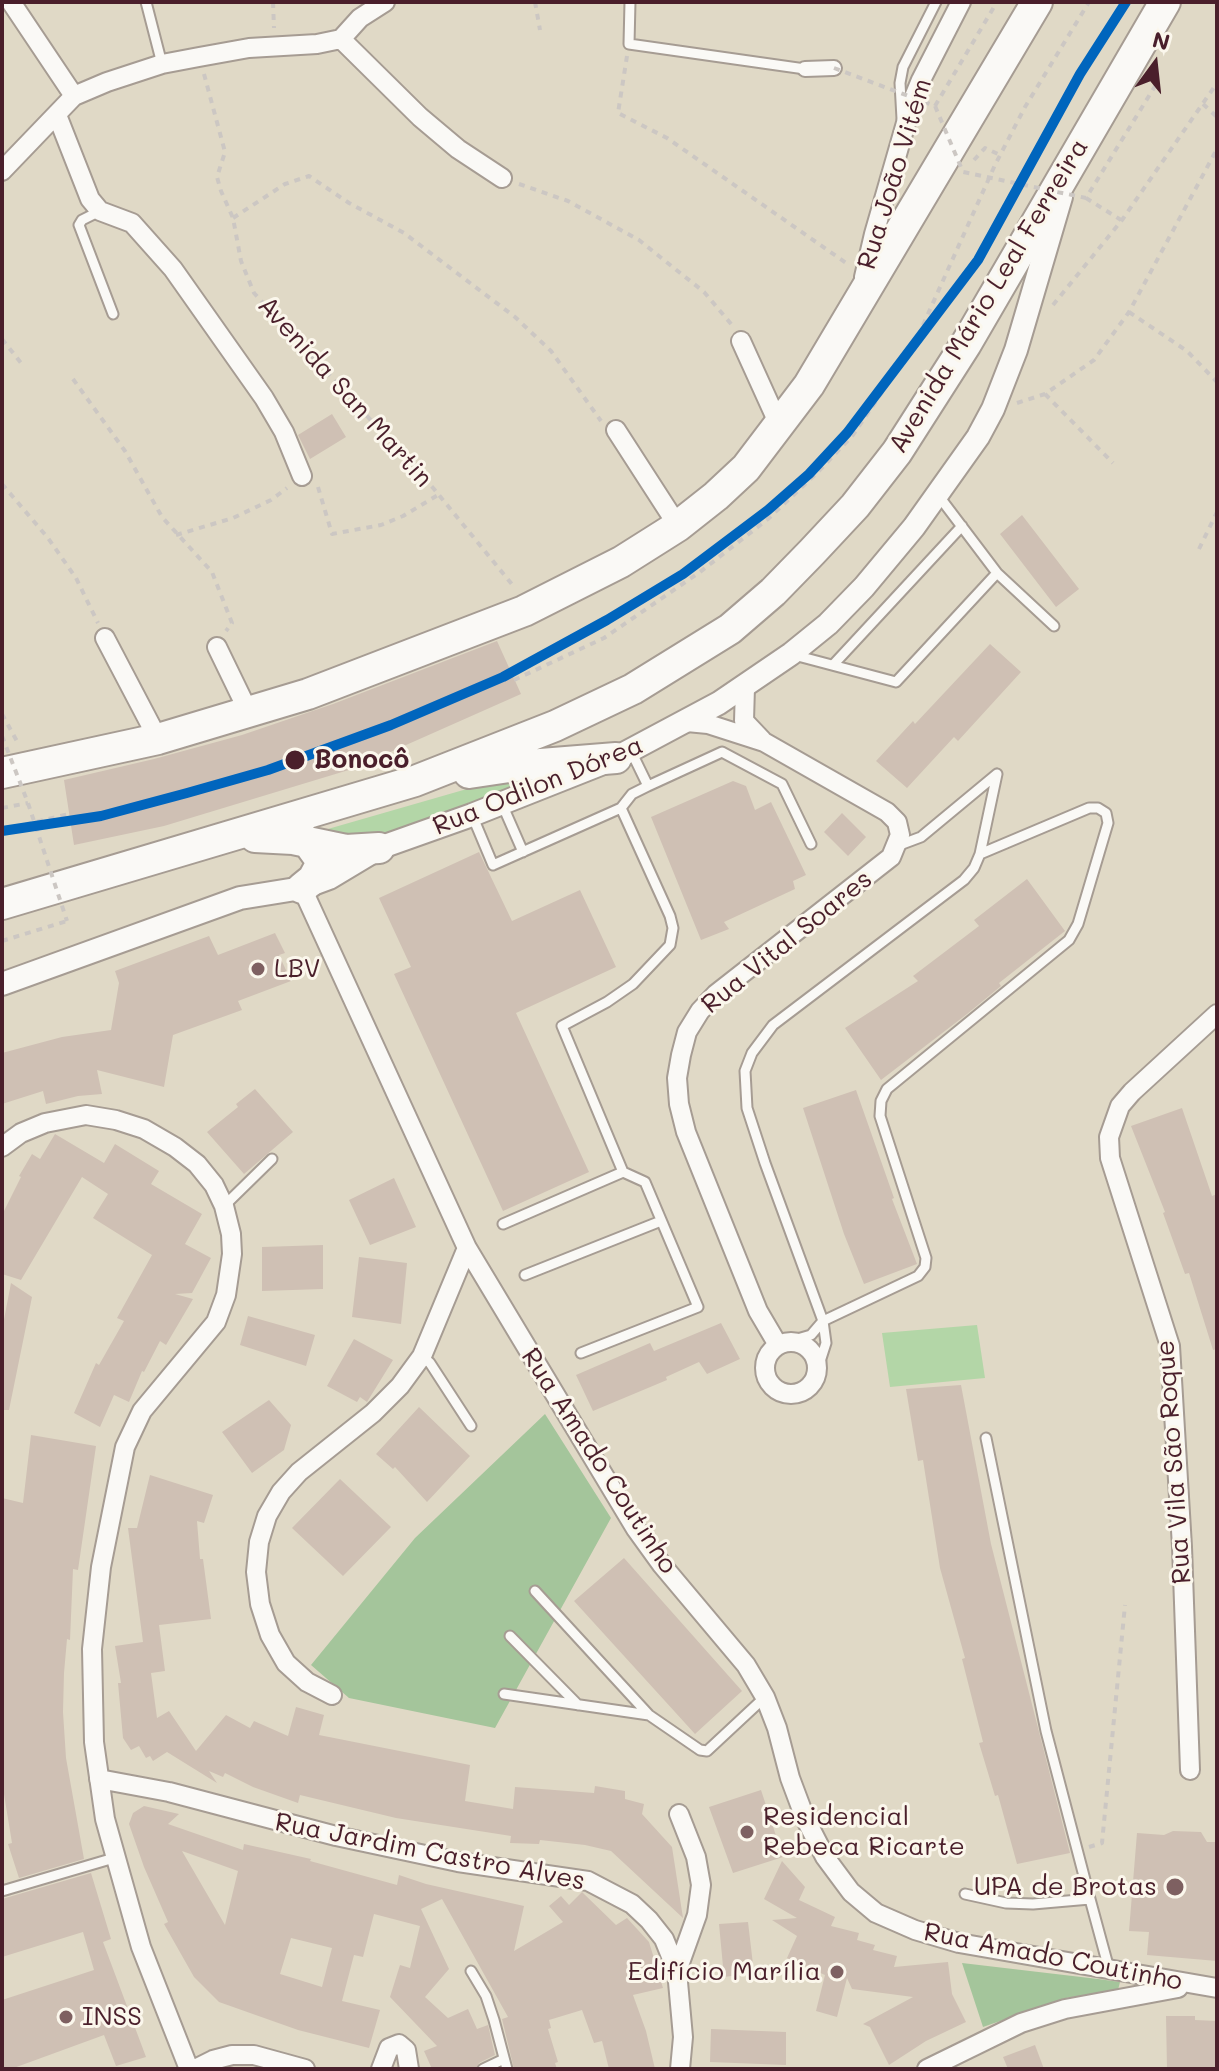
<!DOCTYPE html>
<html>
<head>
<meta charset="utf-8">
<style>
	body { margin:0 }
	#map { position:relative; width:1219px; height:2071px; overflow:hidden; background:#e0d9c6; font-family:Mali,sans-serif }
	canvas { display:block }
	.frame { position:absolute; inset:0; border:4px solid #4a1f2b; pointer-events:none }
	.north { position:absolute; left:1115px; top:24px; width:80px; height:80px; -webkit-text-stroke:6px #fbf7ec; paint-order:stroke; rotate:15deg; font-size:22px; font-weight:700; line-height:32px; text-align:center; color:#4a1f2b }
	.north::after { content:''; display:block; margin:auto; width:28px; height:36px; background:#4a1f2b; clip-path:polygon(50% 0,100% 100%,50% 72%,0 100%) }
</style>
</head>
<body>
<div id="map">
<canvas width="1219" height="2071"></canvas>
<div class="frame"></div>
<div class="north">N</div>
</div>
<script>
const ctx = document.querySelector('canvas').getContext('2d');
ctx.lineJoin = 'round';
function paint(path, color) { ctx.fillStyle = color; ctx.fill(path, 'evenodd'); }
const shape = rows => new Path2D(rows.map(r => 'M' + r).join(''));
function stroke(path, color, width, dash) { ctx.strokeStyle = color; ctx.lineWidth = width; ctx.lineCap = dash ? 'butt' : 'round'; ctx.setLineDash(dash || []); ctx.stroke(path); }
function label(font, color, halo, rows, align = 'center') {
  ctx.font = font + ' Mali,sans-serif'; ctx.lineWidth = 6; ctx.setLineDash([]); ctx.textBaseline = 'middle'; ctx.strokeStyle = halo; ctx.fillStyle = color; for (const [text, x, y, turn = 0] of rows) {
    ctx.save(); ctx.translate(x, y); ctx.rotate((+turn || 0) * Math.PI / 180); ctx.textAlign = isNaN(turn) ? turn : align; if (halo) ctx.strokeText(text, 0, 0); ctx.fillText(text, 0, 0); ctx.restore();
  }
}
paint(shape([
	[512,776,538,779,412,827,358,843,314,833],
	[977,1325,985,1378,890,1387,882,1333]
]), '#b3d6a7');
paint(shape([
	[545,1414,611,1518,495,1728,349,1698,311,1665,415,1538],
	[962,1963,1098,1979,1120,1982,1118,1990,1066,1998,983,2027]
]), '#a4c59b');
paint(shape([
	[332,414,346,437,310,459,298,435],
	[1022,515,1079,589,1056,607,1000,534],
	[497,641,521,694,352,769,164,826,74,845,64,780,154,759,242,735,333,704],
	[990,644,1021,672,958,741,954,737,907,788,876,761,913,721,915,724],
	[733,781,746,786,755,810,771,802,806,875,793,881,795,889,724,922,729,929,701,940,651,817],
	[842,813,866,837,848,856,824,832],
	[479,852,512,921,580,890,616,967,516,1013,589,1172,503,1211,394,974,411,967,379,898],
	[1027,879,1065,931,999,983,1001,986,967,1014,881,1080,845,1028,918,981,913,976,979,926,974,920],
	[275,933,285,953,279,955,291,981,238,1001,242,1010,173,1035,164,1087,97,1070,102,1094,78,1096,46,1104,43,1091,2,1104,2,1053,62,1037,111,1030,119,983,115,971,209,936,218,955],
	[255,1089,293,1132,244,1174,207,1132,238,1107,236,1104],
	[856,1090,894,1198,892,1199,917,1264,864,1284,844,1234,803,1108],
	[1182,1108,1212,1196,1217,1194,1217,1349,1213,1350,1189,1273,1185,1274,1163,1213,1165,1212,1131,1126],
	[55,1134,104,1163,115,1144,159,1171,151,1184,202,1214,185,1244,211,1258,192,1293,175,1294,193,1299,166,1345,160,1341,144,1372,142,1371,129,1402,114,1395,100,1427,74,1413,96,1363,99,1365,124,1321,117,1318,152,1255,93,1218,108,1194,82,1177,21,1280,2,1274,2,1215,21,1177,19,1176,32,1154,40,1159],
	[394,1178,416,1227,370,1245,349,1200],
	[323,1245,323,1289,262,1291,262,1247],
	[359,1257,407,1263,401,1324,352,1317],
	[11,1283,32,1297,9,1410,2,1410,2,1330],
	[248,1316,315,1335,306,1366,240,1345],
	[721,1323,740,1359,707,1374,699,1362,666,1377,667,1380,593,1411,576,1375,650,1343,654,1351],
	[354,1339,393,1360,367,1402,360,1397,357,1402,327,1386],
	[961,1385,991,1544,1070,1853,1017,1864,998,1795,995,1796,979,1743,983,1742,962,1659,965,1658,940,1568,923,1460,918,1461,906,1389],
	[269,1400,291,1425,284,1450,252,1473,222,1432],
	[419,1407,470,1456,427,1502,395,1467,393,1469,376,1454],
	[31,1435,96,1446,78,1570,73,1569,70,1640,67,1639,64,1673,63,1712,66,1758,84,1859,19,1878,8,1844,12,1843,2,1782,4,1582,2,1582,2,1498,23,1503],
	[150,1475,213,1495,204,1523,197,1521,200,1559,203,1559,211,1619,159,1625,165,1671,151,1673,157,1718,169,1711,196,1751,226,1715,250,1728,254,1721,288,1736,296,1707,324,1715,319,1735,470,1765,465,1801,513,1809,515,1787,594,1793,595,1786,625,1791,625,1799,644,1804,642,1814,672,1847,683,1918,611,1851,585,1845,540,1840,539,1844,510,1843,511,1836,396,1818,300,1795,298,1803,253,1787,225,1773,223,1777,209,1771,217,1783,167,1752,153,1761,150,1756,146,1758,139,1746,131,1750,123,1738,118,1683,121,1683,115,1646,143,1642,128,1528,137,1528],
	[340,1479,391,1527,343,1576,292,1528],
	[624,1558,742,1691,695,1734,574,1601],
	[761,1790,783,1857,733,1873,709,1807],
	[144,1806,179,1814,168,1824,243,1850,244,1844,311,1859,310,1861,397,1885,399,1875,426,1884,524,1906,514,1951,563,1922,549,1906,561,1896,569,1905,582,1892,616,1925,627,1918,649,1942,663,1988,633,1995,646,2031,655,2069,609,2069,602,2041,594,2043,582,2010,549,2020,551,2028,548,2029,558,2062,555,2063,557,2069,514,2069,502,2019,508,2017,442,1899,421,1909,449,1969,425,1997,448,2018,468,2009,477,2029,488,2025,495,2055,479,2063,476,2069,432,2069,424,2051,437,2046,390,1997,400,1965,410,1968,420,1926,374,1914,363,1957,354,1955,342,2001,380,2010,369,2048,298,2030,219,2002,194,1977,164,1924,168,1922,144,1867,129,1824,133,1813],
	[182,1851,238,1871,225,1925],
	[291,1938,332,1948,322,1987,280,1974],
	[1173,1831,1201,1832,1207,1842,1217,1842,1217,1961,1147,1955,1149,1932,1129,1931,1137,1833,1164,1835],
	[782,1861,805,1887,799,1900,835,1917,831,1926,859,1933,857,1940,875,1945,873,1950,897,1956,894,1967,948,1962,952,1994,966,2022,926,2041,889,2065,870,2027,863,2024,913,1997,852,1989,847,1978,837,2017,816,2011,825,1975,787,1958,797,1936,772,1920,797,1918,764,1899],
	[91,1873,111,1939,103,1942,146,2057,116,2066,104,2035,11,2069,2,2069,2,2000,94,1970,83,1932,2,1957,2,1899],
	[748,1922,754,1973,724,1977,719,1924],
	[1166,2016,1195,2016,1195,2020,1217,2021,1217,2069,1167,2069],
	[711,2029,786,2032,786,2065,710,2062],
	[1035,2045,1044,2069,1008,2069,1003,2057]
]), '#cfc0b4');
const service = shape([
	[146,2,162,64],
	[630,2,629,44,805,69],
	[902,119,900,83,903,67,936,2],
	[100,211,82,220,79,225,113,314],
	[938,495,997,573,1054,626],
	[794,655,896,682,997,573],
	[833,665,962,526],
	[648,786,722,752,782,784,811,844],
	[502,804,523,852],
	[472,815,493,865,621,808,632,794,648,786,631,751],
	[897,846,921,837,997,774],
	[224,1206,272,1159],
	[503,1224,623,1172],
	[525,1275,661,1221],
	[787,1342,811,1335,823,1321,918,1276,925,1267,926,1258,880,1116,881,1101,887,1089,1069,940,1078,924,1108,823,1106,813,1098,808,1089,808,980,854],
	[581,1353,698,1307,645,1182,623,1172,562,1026,607,1002,633,984,670,945,673,928,670,916,621,808],
	[422,1356,430,1363,471,1426],
	[818,1368,826,1343,823,1321,765,1163,747,1108,745,1071,752,1053,773,1025,964,880,974,868,980,854,997,774],
	[535,1591,649,1715,700,1750,707,1751,765,1697],
	[510,1636,578,1705],
	[504,1694,649,1715],
	[2,1891,114,1858],
	[965,1894,1006,1903,1033,1904,1090,1899,1046,1731,986,1438],
	[1090,1899,1109,1969],
	[471,1971,486,1996,494,2020,507,2069],
	[483,2069,504,2059]
]);
const pedestrian = shape([
	[805,69,834,68]
]);
const minor = shape([
	[11,2,74,96],
	[341,39,420,117,458,149,502,178],
	[341,39,360,18,385,2],
	[57,115,90,199,100,211,132,223,173,269,264,398,284,432,302,476],
	[2,171,74,96,107,82,162,64,199,57,249,48,317,44,341,39],
	[864,277,874,234,912,102,921,80,961,2],
	[741,341,780,427],
	[616,430,678,526],
	[105,638,158,739],
	[217,647,249,713],
	[745,687,744,721,762,740],
	[687,722,708,724,764,742,887,812,897,822,900,835,891,857,716,994,700,1011,687,1032,681,1055,677,1078,679,1104,686,1132,758,1311,778,1345],
	[302,888,467,1248,636,1529,662,1565,746,1665,765,1697,777,1728,790,1778,805,1818,825,1857,851,1892,876,1913,915,1930,959,1943,1217,1988],
	[2,1147,21,1133,45,1123,86,1115,116,1120,144,1129,175,1147,197,1164,214,1185,224,1206,231,1234,232,1254,226,1295,216,1322,142,1411,125,1447,101,1567,92,1649,94,1742,105,1819,141,1947,189,2069],
	'765 1368a26 26 0 1 1 52 0a26 26 0 1 1-52 0Z',
	[332,1695,307,1682,286,1663,270,1635,260,1604,256,1572,259,1542,267,1516,281,1492,299,1472,373,1413,400,1386,422,1356,467,1248],
	[1190,1770,1182,1547,1170,1346,1110,1158,1109,1137,1120,1106,1132,1092,1217,1014],
	[99,1779,169,1792,336,1836,458,1862,588,1881,632,1904,649,1920,664,1939,677,1971],
	[679,1814,696,1857,701,1885,697,1915,677,1971,683,2037,680,2069],
	[195,2069,213,2060,232,2055,254,2055,305,2069],
	[381,2069,389,2048,399,2044,406,2050,409,2069],
	[927,2069,1021,2023,1065,2009,1178,1988]
]);
const tertiary = shape([
	[2,984,240,898,302,888,329,878,379,848,472,815,616,758,719,703,791,654,828,624,864,587,914,527,978,437,993,409,1016,350,1061,197]
]);
const trunk = shape([
	[2,773,158,739,308,694,524,611,621,562,678,526,716,496,746,468,809,385,1037,2],
	[469,773,516,766,616,758],
	[255,837,293,839,346,850,379,848],
	[302,888,313,879,320,866,320,859,307,841],
	[2,904,415,781,555,726,633,689,730,629,773,592,812,552,855,506,897,452,966,344,1165,2]
]);
stroke(service, '#a69c93', 13);
stroke(pedestrian, '#a69c93', 18);
stroke(minor, '#a69c93', 22);
stroke(tertiary, '#a69c93', 26);
stroke(trunk, '#a69c93', 34);
stroke(shape([
	[273,2,274,28],
	[535,2,540,30],
	[627,56,618,113,667,138,849,265],
	[204,74,225,152,217,177,221,191,233,218,241,261,254,293,434,489,515,588],
	[1203,104,1217,117],
	[935,106,997,2],
	[974,160,985,148,1000,155],
	[519,184,568,201,639,240,704,292,732,325],
	[1086,198,1121,220],
	[233,218,285,184,309,176,349,203,404,233,515,317,551,351,601,421],
	[1053,305,1122,220,1217,83],
	[1129,312,1187,351,1217,382],
	[2,339,21,363],
	[73,379,125,451,162,517,212,572,232,623,226,631],
	[1045,394,1113,463],
	[1017,403,1045,394,1094,360,1129,312,1217,149],
	[2,484,48,538,76,578,98,623],
	[318,487,332,534,381,525,403,516,438,495],
	[176,535,233,518,271,500,287,488],
	[1199,549,1217,512],
	[514,680,604,638,700,572,768,519,819,471,853,435,914,345,995,165,1025,107,1089,2],
	[2,714,19,745],
	[2,808,28,803],
	[2,830,69,814],
	[2,941,67,921],
	[1089,1847,1102,1843,1125,1605]
]), '#ccc7c3', 4, [6, 6]);
stroke(service, '#faf9f6', 9);
stroke(pedestrian, '#faf9f6', 14);
stroke(minor, '#faf9f6', 18);
stroke(tertiary, '#faf9f6', 22);
stroke(trunk, '#faf9f6', 30);
stroke(shape([
	[834,68,935,106,963,172,1086,198,1157,83],
	[2,736,28,803,67,921]
]), '#ccc7c3', 4, [6, 6]);
stroke(shape([
	[2,831,101,816,187,793,268,770,391,725,503,677,607,620,683,574,768,510,809,474,847,433,978,260,1080,74,1126,2]
]), '#0065bd', 10);
for (const [x, y, r, color] of [
	[295,760,11,"#4a1f2b"],
	[258,969,8,"#7e6061"],
	[747,1832,8,"#7e6061"],
	[1175,1887,10,"#7e6061"],
	[837,1972,8,"#7e6061"],
	[66,2017,8,"#7e6061"]
]) { const dot = new Path2D(); dot.arc(x, y, r, 0, 2 * Math.PI); ctx.fillStyle = color; ctx.fill(dot); stroke(dot, '#fbf7ec', 3); }
label('26px', '#4a1f2b', '#fbf7ec', [
	["Rua João Vitém",895,174,-73],
	["Avenida Mário Leal Ferreira",989,296,-59],
	["Avenida San Martin",345,392,48],
	["Rua Odilon Dórea",538,786,-22],
	["Rua Vital Soares",787,942,-39],
	["Rua Amado Coutinho",599,1461,57],
	["Rua Vila São Roque",1174,1462,-94],
	["Rua Jardim Castro Alves",430,1852,11],
	["Rua Amado Coutinho",1053,1957,11]
]);
label('bold 26px', '#4a1f2b', '#fbf7ec', [
	["Bonocô",314,760]
], 'left');
label('26px', '#4a1f2b', '#fbf7ec', [
	["LBV",274,969],
	["Residencial",763,1817],
	["Rebeca Ricarte",763,1847],
	["UPA de Brotas",1157,1887,"right"],
	["Edifício Marília",821,1972,"right"],
	["INSS",82,2017]
], 'left');
</script>
</body>
</html>
